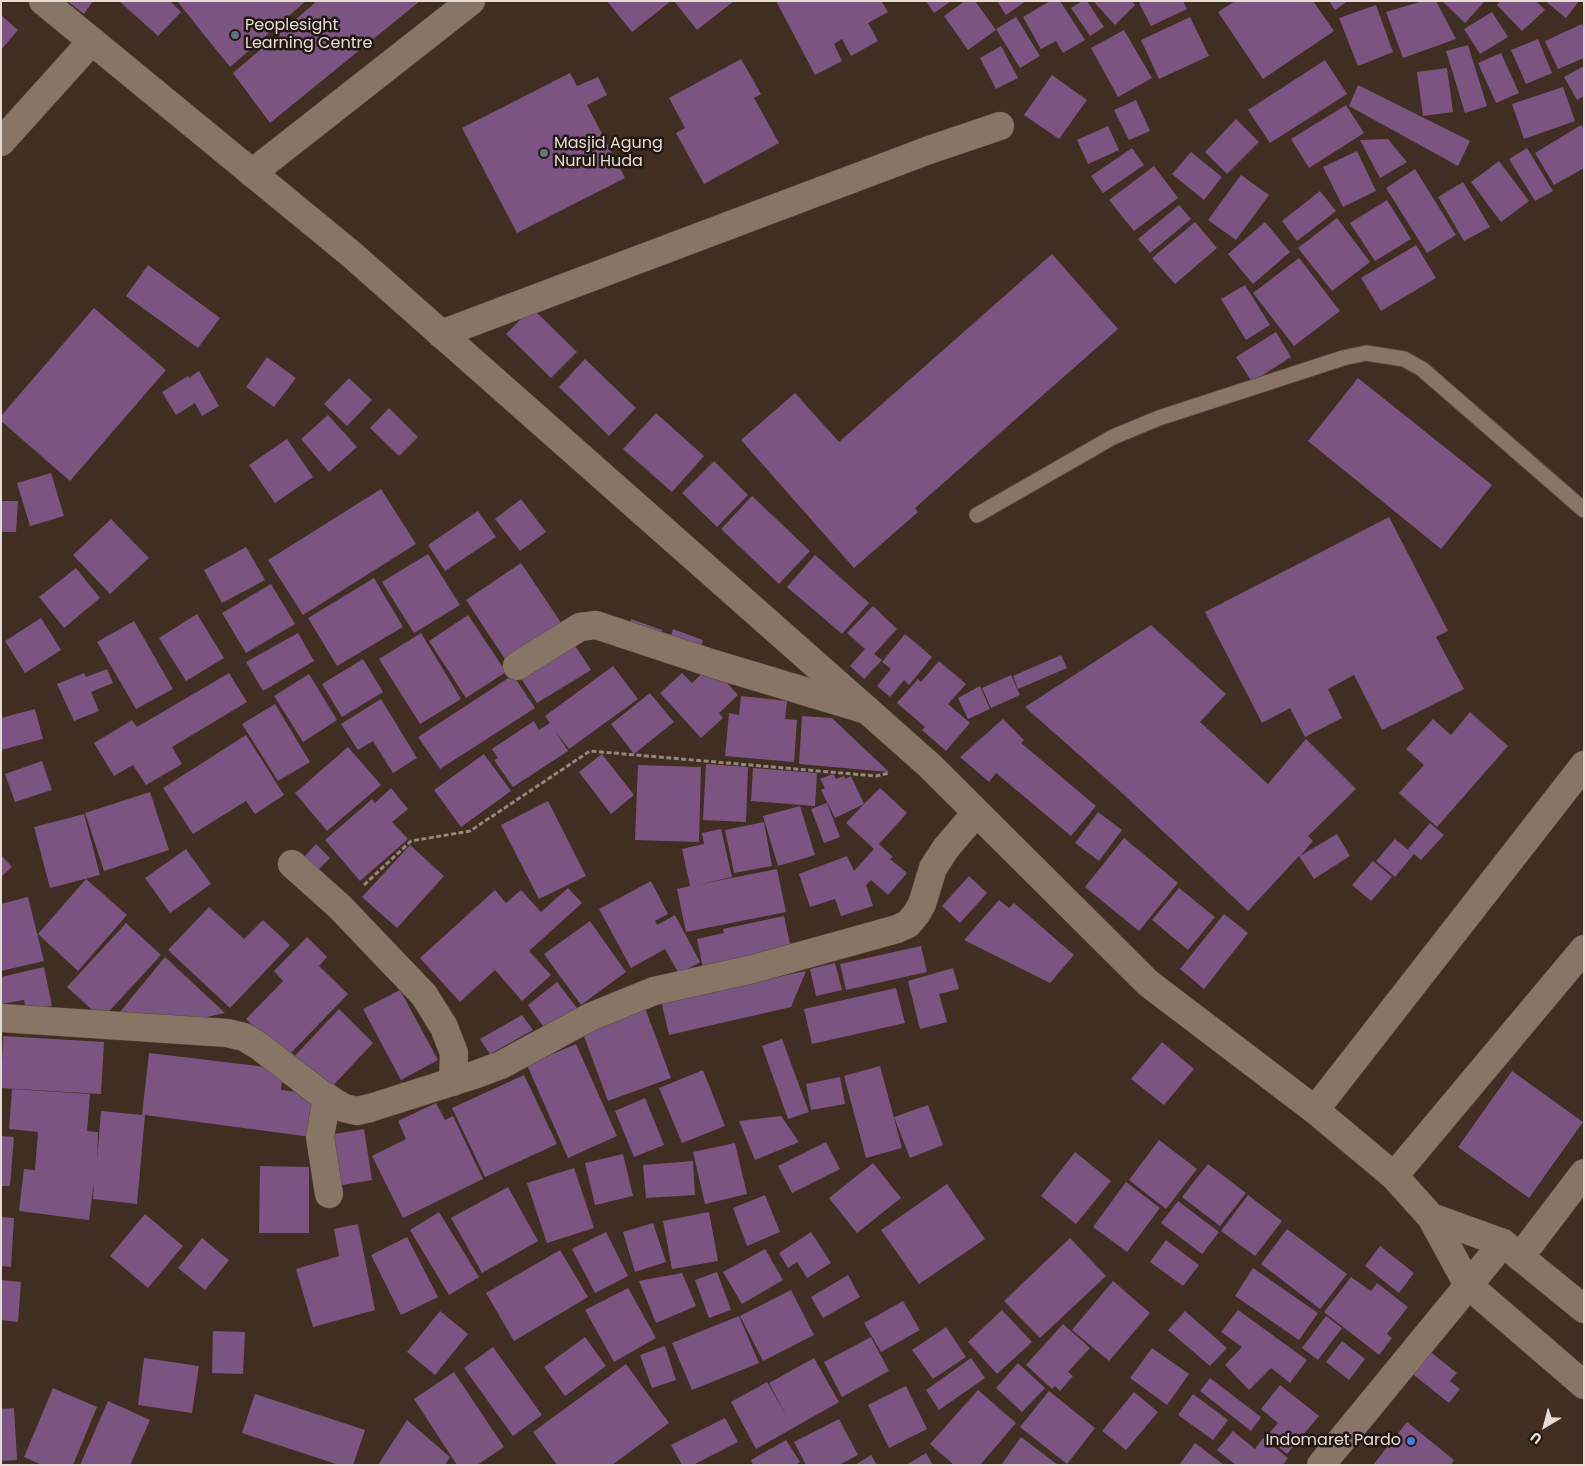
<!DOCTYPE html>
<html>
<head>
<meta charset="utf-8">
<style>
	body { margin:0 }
	#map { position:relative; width:1585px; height:1466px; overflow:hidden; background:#3f2e21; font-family:Poppins,sans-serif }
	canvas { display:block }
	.frame { position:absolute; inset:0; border:2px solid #e7dcd4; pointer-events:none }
	.north { position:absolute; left:1520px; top:1401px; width:50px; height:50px; -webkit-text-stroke:4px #201813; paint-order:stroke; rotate:217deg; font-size:14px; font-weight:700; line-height:20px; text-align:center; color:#e7dcd4 }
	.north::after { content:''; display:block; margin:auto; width:18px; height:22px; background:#e7dcd4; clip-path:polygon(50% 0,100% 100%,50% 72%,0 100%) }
</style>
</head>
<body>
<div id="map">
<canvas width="1585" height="1466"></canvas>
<div class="frame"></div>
<div class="north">U</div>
</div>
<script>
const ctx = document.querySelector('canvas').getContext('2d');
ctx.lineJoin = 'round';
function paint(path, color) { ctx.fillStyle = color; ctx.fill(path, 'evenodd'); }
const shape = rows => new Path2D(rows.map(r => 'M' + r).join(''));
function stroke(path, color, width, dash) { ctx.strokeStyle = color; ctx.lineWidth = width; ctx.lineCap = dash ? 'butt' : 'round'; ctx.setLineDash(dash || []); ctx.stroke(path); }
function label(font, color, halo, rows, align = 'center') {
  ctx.font = font + ' Poppins,sans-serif'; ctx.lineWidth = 5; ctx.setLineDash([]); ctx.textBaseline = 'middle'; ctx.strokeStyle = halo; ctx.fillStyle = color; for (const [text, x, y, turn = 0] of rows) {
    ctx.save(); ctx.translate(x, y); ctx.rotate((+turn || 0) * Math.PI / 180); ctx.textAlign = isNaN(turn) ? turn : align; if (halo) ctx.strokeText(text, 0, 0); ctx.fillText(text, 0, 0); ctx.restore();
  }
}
paint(shape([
	[67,1,93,1,84,14],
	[119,1,170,1,181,12,158,36],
	[177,1,306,1,230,67],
	[317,1,420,1,270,123,233,73],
	[607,1,671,1,632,32],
	[674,1,734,1,697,30],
	[776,1,881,1,888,12,868,23,878,41,851,56,842,39,834,44,842,61,815,75],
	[926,1,951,1,934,13],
	[965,1,975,1,996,30,968,50,944,16],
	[997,1,1026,1,1006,15],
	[1050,1,1060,1,1085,40,1063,53,1056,41,1041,49,1023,17],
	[1082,1,1087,1,1104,27,1090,36,1071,8],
	[1093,1,1132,1,1135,5,1115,25],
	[1143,1,1183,1,1187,9,1151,26,1139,3],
	[1235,1,1313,1,1334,31,1263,79,1218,12],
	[1329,1,1348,1,1335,10],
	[1423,1,1436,1,1456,39,1403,58,1386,12],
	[1442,1,1485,1,1465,23],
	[1500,1,1536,1,1545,10,1522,31,1497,5],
	[1545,1,1579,1,1566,18],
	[1376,5,1393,52,1358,66,1339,18],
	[1492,12,1508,37,1480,54,1464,29],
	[1,15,18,30,1,50],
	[1016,17,1040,56,1020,68,996,29],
	[1190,17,1209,56,1159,79,1141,40],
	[1582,24,1584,29,1584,58,1558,69,1545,41],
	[1124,30,1152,78,1118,97,1091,48],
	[1538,39,1552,73,1526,84,1511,50],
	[1468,45,1487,106,1465,113,1446,51],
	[1001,46,1018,78,996,89,980,58],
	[1501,53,1519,93,1496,103,1478,63],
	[741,59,761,94,754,98,779,143,704,184,676,133,685,128,669,98],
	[1325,60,1347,94,1270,143,1248,110],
	[1584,66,1584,96,1577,100,1564,77],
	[1447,68,1453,112,1423,116,1417,72],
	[570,73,577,86,598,77,607,95,587,105,625,178,517,233,462,128],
	[1052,75,1087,100,1059,139,1024,115],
	[1358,85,1470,141,1458,166,1349,106],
	[1563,87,1575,121,1524,139,1512,104],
	[1136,100,1150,131,1129,140,1114,110],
	[1346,105,1364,133,1309,168,1291,139],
	[1236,119,1259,142,1227,174,1205,152],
	[1581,125,1584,129,1584,168,1554,185,1535,153],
	[1108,126,1119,150,1088,164,1077,140],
	[1388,139,1407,162,1380,178,1360,140],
	[1132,148,1144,165,1103,193,1091,176],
	[1527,148,1553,191,1535,201,1509,159],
	[1357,151,1376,191,1343,207,1323,167],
	[1191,152,1222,177,1204,200,1172,174],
	[1499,161,1529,201,1501,222,1471,182],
	[1154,166,1178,198,1134,231,1109,200],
	[1415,169,1456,235,1427,253,1386,188],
	[1241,175,1269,195,1236,240,1208,220],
	[1463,182,1490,227,1464,241,1438,197],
	[1320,191,1336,211,1297,241,1282,221],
	[1387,200,1411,239,1375,261,1350,223],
	[1179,205,1191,219,1150,253,1138,239],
	[1337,218,1370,262,1332,291,1298,248],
	[1195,222,1217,248,1175,284,1152,258],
	[1265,222,1290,252,1253,284,1228,254],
	[1416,245,1436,278,1381,311,1361,278],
	[1052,254,1118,329,915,508,918,512,854,568,741,440,795,393,839,442],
	[1299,258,1340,311,1294,346,1253,293],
	[148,265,220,318,198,348,126,296],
	[1245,285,1270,325,1246,340,1221,299],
	[94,308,166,370,70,481,1,421,1,416],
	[532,308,577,352,551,378,506,334],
	[1276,332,1291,357,1252,382,1236,357],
	[267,357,296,378,274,407,246,387],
	[585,359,636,408,609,436,559,387],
	[199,371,219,406,202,416,195,403,176,415,162,392,188,376,189,378],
	[349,378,372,400,347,426,324,404],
	[1358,378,1492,485,1441,549,1308,441],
	[389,408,418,437,399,456,370,428],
	[656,413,704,456,672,492,623,449],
	[328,415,357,447,329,472,301,439],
	[287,439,313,477,275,503,249,465],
	[714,461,748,495,717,527,682,493],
	[51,473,64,516,30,526,17,483],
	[381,489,416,544,303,615,268,560],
	[752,496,810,551,779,584,721,529],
	[521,499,546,532,520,551,495,519],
	[1,501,18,501,16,532,1,532],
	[478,511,496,537,445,571,428,545],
	[1389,517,1448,631,1436,637,1464,689,1382,730,1354,675,1328,689,1342,718,1305,737,1290,708,1262,723,1205,612],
	[111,519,149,558,110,594,73,555],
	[246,547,265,580,222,603,204,570],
	[428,554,460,605,414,633,382,582],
	[815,555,869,603,842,634,787,587],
	[521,563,566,630,510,667,466,600],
	[76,568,100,598,64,628,39,597],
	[374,578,403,627,337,666,308,618],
	[271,584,295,624,246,653,222,613],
	[873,606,897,629,874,654,882,660,864,679,850,666,865,649,847,633],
	[197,614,224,658,186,681,159,638],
	[468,615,506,672,466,698,429,641],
	[41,618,61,650,25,673,5,641],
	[631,619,662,630,659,640,627,630],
	[134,621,173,689,136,709,97,642],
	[1151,625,1226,694,1200,722,1268,784,1306,739,1356,789,1308,836,1313,841,1300,856,1337,834,1350,856,1314,879,1299,856,1248,911,1121,792,1025,707],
	[673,629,703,640,699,652,669,642],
	[298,633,314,661,263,691,246,662],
	[421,633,461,699,420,724,379,659],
	[905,634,932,657,909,685,904,680,890,697,877,686,891,669,882,662],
	[574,644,591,670,537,703,520,677],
	[1061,655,1067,668,1018,689,1013,676],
	[363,659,383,692,342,717,322,684],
	[939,661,966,684,948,704,970,723,946,751,922,730,925,727,897,703,918,679,921,682],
	[711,665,738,695,719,713,723,718,701,738,660,693,682,673,692,683],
	[613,666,638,699,569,749,555,731,568,751,513,787,494,760,498,758,492,749,534,721,539,730,550,723,545,716],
	[107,669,113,683,91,692,99,711,74,721,57,684,84,673,86,677],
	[229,673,247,702,172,747,182,764,146,785,133,765,114,776,94,743,132,720,137,727],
	[309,674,337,720,303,742,274,696],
	[513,675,535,708,440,769,418,737],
	[1011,675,1020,695,991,708,982,688],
	[980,686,990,709,968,719,958,698],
	[650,693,674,722,634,754,611,724],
	[741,696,787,701,785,719,797,720,794,762,725,756,729,713,739,715],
	[381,699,417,758,393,773,373,741,358,750,341,724],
	[275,704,310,762,278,781,242,724],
	[35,709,43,739,1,750,1,718],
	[1470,712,1508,746,1437,827,1399,793,1424,765,1406,749,1433,719,1451,735],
	[802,716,832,718,889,772,799,764],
	[1003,719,1024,740,1021,743,1096,806,1071,836,996,773,989,782,960,757],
	[246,735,284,795,255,814,246,801,193,834,163,788],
	[348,747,381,785,327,831,295,793],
	[484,754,511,791,461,827,434,790],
	[602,754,634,795,611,814,579,772],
	[42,761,52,790,15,802,5,774],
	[706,764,748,767,746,822,703,820],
	[638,765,701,767,699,842,635,840],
	[753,768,817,773,815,806,751,801],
	[833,774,836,779,844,776,845,779,851,776,864,804,880,788,907,813,879,844,893,857,890,859,907,873,888,895,871,880,866,885,873,906,841,916,835,899,810,907,799,874,847,856,854,871,874,849,846,823,864,804,835,818,821,790,825,788,820,779],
	[391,788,408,809,392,822,408,839,360,881,325,840,372,799,375,803],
	[150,792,169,850,104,871,85,813],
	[548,801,586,876,539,899,501,825],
	[827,803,840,837,824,843,811,809],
	[800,806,815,855,778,866,763,816],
	[1098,812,1122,830,1099,861,1075,843],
	[84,814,100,875,50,888,34,827],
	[764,822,772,866,734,873,725,830],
	[1430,823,1444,835,1421,860,1414,854,1395,877,1376,861,1395,839,1412,853,1408,849],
	[721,829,732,877,696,885,777,869,786,912,686,932,677,889,690,886,682,849,704,844,702,833],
	[1124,838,1178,883,1139,931,1085,887],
	[316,844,330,858,315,873,302,859],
	[410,845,444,876,397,928,362,897],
	[186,849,211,884,170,913,145,878],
	[1,855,12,867,1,877],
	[1373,861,1392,877,1371,901,1352,885],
	[969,876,987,893,960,923,942,906],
	[86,879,127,915,78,971,38,934],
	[651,881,668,914,655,921,657,925,675,915,700,962,679,974,665,949,631,968,599,909],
	[568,888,582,903,529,951,551,975,522,1001,495,970,460,1002,420,958,495,890,506,903,521,890,541,912],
	[1179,888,1215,917,1188,950,1152,920],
	[28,897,44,961,1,971,1,904],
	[999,900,1009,908,1014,903,1074,955,1050,983,964,940],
	[209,907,244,939,263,920,290,945,230,1008,168,950],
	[1224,914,1248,933,1204,989,1180,969],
	[784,916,792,953,703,968,697,939,724,933,723,929],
	[590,921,626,972,581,1005,544,954],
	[126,923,161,955,102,1019,67,987],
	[307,937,327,957,319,966,348,994,286,1058,246,1019,283,981,274,971],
	[921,946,927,972,846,990,840,964],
	[165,957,225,1013,188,1021,115,1018],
	[835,963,842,990,816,996,810,969],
	[44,967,52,1006,26,1010,24,1000,1,1004,1,977],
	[953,968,959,989,939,994,947,1022,920,1029,908,981],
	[806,971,791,1007,669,1035,661,1001],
	[557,982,580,1012,548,1033,528,1005],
	[896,988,905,1023,812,1044,804,1009],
	[400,990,438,1060,401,1080,363,1009],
	[645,1008,671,1078,608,1101,582,1031],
	[339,1009,373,1043,326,1093,291,1060],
	[522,1015,533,1030,490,1054,480,1039],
	[3,1036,104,1042,101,1094,1,1088],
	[782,1039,809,1112,788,1119,762,1046],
	[1162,1042,1194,1069,1164,1105,1131,1079],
	[576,1044,617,1136,568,1158,527,1065],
	[149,1053,283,1069,281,1090,317,1094,312,1137,145,1115,137,1204,93,1199,94,1181,89,1220,19,1211,24,1169,35,1170,38,1132,9,1129,12,1089,90,1094,87,1131,98,1132,97,1160,101,1111,142,1115],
	[880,1066,902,1148,866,1158,844,1076],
	[703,1070,725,1126,682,1143,659,1088],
	[1512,1071,1583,1122,1529,1198,1458,1147],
	[524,1075,557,1144,485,1177,452,1108],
	[840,1077,845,1104,811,1110,806,1084],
	[645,1098,664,1145,634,1157,615,1111],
	[436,1103,445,1120,453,1116,483,1179,403,1218,372,1156,406,1139,398,1121],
	[928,1105,943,1145,910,1158,894,1117],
	[781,1116,799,1142,755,1160,739,1121],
	[364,1129,372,1180,337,1186,329,1135],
	[1,1136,14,1137,10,1186,1,1186],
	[1159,1140,1197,1169,1166,1209,1129,1180],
	[826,1142,840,1169,792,1193,778,1166],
	[735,1143,747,1194,705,1204,693,1152],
	[1075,1152,1111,1181,1076,1224,1041,1196],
	[623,1154,633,1196,595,1205,585,1163],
	[693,1161,695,1195,646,1198,643,1165],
	[873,1163,901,1198,857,1233,829,1198],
	[1208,1164,1246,1193,1220,1226,1182,1197],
	[260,1166,309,1167,309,1233,259,1233],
	[574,1168,594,1228,547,1243,527,1183],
	[1126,1182,1160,1208,1127,1252,1093,1227],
	[947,1184,985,1239,919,1284,881,1230],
	[508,1187,538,1241,482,1273,451,1218],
	[765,1195,780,1232,747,1246,733,1208],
	[1248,1195,1282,1221,1255,1256,1221,1231],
	[1178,1201,1219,1232,1202,1254,1161,1223],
	[439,1212,479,1277,449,1295,410,1230],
	[709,1212,718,1261,672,1269,663,1221],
	[145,1214,183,1246,148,1288,110,1256],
	[1,1217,14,1218,11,1267,1,1266],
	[653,1223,666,1262,635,1272,623,1232],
	[358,1224,375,1310,313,1327,296,1269,339,1256,334,1229],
	[1287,1229,1347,1274,1320,1309,1261,1264],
	[606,1232,628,1276,595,1293,572,1249],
	[811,1232,831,1263,807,1278,797,1262,788,1268,779,1253],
	[407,1237,438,1297,401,1315,371,1255],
	[202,1238,229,1260,205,1290,178,1268],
	[1070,1238,1106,1276,1040,1338,1004,1301],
	[1166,1240,1199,1265,1183,1286,1150,1262],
	[1380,1246,1414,1273,1399,1293,1365,1266],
	[765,1249,783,1280,742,1304,723,1272],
	[560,1250,588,1297,514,1341,486,1293],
	[1253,1268,1318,1313,1299,1340,1235,1296],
	[717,1272,731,1310,709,1318,695,1280],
	[682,1273,696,1306,656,1323,639,1281],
	[848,1275,860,1297,823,1318,811,1297],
	[1351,1277,1371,1291,1377,1283,1408,1307,1387,1334,1392,1338,1379,1355,1324,1312],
	[1,1280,21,1282,18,1322,1,1320],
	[1113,1281,1150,1313,1109,1361,1072,1330],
	[628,1288,656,1338,614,1362,585,1310],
	[791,1290,814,1335,763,1361,740,1316],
	[903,1301,920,1330,881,1352,864,1323],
	[1002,1310,1032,1342,997,1374,968,1342],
	[1238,1310,1307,1360,1290,1383,1271,1368,1249,1390,1225,1365,1242,1347,1221,1332],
	[440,1311,468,1334,435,1375,407,1352],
	[1185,1311,1227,1348,1210,1366,1168,1330],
	[739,1316,759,1363,692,1390,672,1343],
	[1326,1316,1342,1328,1318,1360,1302,1348],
	[1063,1324,1090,1348,1068,1372,1073,1376,1060,1391,1055,1386,1052,1389,1026,1365],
	[946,1327,966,1357,933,1379,912,1350],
	[213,1331,245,1332,243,1374,212,1373],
	[585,1337,606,1366,565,1396,544,1367],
	[871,1337,889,1371,842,1397,824,1362],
	[1342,1341,1365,1359,1349,1380,1326,1362],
	[665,1346,676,1380,652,1388,640,1355],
	[493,1347,542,1415,513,1436,464,1368],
	[1152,1348,1189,1374,1167,1405,1130,1378],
	[1427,1349,1457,1373,1450,1381,1460,1389,1449,1403,1410,1372],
	[144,1358,199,1366,192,1413,138,1405],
	[814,1358,839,1402,756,1449,731,1402,767,1382,787,1417,769,1383],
	[971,1358,985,1378,939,1410,926,1390],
	[1018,1363,1045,1388,1022,1412,996,1388],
	[626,1364,669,1423,612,1465,557,1465,533,1432],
	[454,1372,504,1447,477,1465,457,1465,414,1399],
	[1210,1378,1261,1417,1251,1431,1200,1391],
	[1280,1385,1319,1416,1287,1454,1266,1437,1278,1423,1261,1409],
	[906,1386,927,1429,889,1448,868,1405],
	[53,1388,97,1407,73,1465,42,1465,24,1457],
	[978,1390,1016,1423,980,1465,954,1465,930,1444],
	[1049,1391,1095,1428,1067,1464,1020,1427],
	[1134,1392,1158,1412,1126,1450,1102,1431],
	[255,1394,365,1430,353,1465,339,1465,242,1433],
	[1193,1394,1228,1420,1213,1440,1178,1415],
	[108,1401,150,1420,130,1465,80,1465],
	[14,1408,17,1460,1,1461,1,1409],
	[725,1418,738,1442,693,1465,682,1465,671,1445],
	[839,1419,858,1455,839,1465,806,1465,794,1442],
	[407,1420,450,1457,445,1465,378,1465],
	[1407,1422,1454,1460,1451,1465,1373,1465],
	[1233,1431,1255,1449,1263,1438,1288,1458,1283,1465,1236,1465,1217,1450],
	[1021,1437,1058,1465,1001,1465],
	[786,1440,800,1462,796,1465,753,1465,751,1460],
	[1195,1443,1224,1465,1179,1465],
	[926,1453,933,1465,906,1465],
	[871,1455,877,1465,855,1465]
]), '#7c5481');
const lane = shape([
	[977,515,1113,437,1159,418,1343,358,1366,353,1404,359,1422,369,1584,510]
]);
const street = shape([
	[1,142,92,41],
	[252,173,471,1],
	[441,334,929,150,1000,126],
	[517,666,580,627,596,625,714,664,867,710],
	[292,864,340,907,424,995,444,1027,454,1053,453,1082],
	[1,1018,227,1033,244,1037,259,1046,321,1094,344,1108,357,1111,370,1108,477,1074,501,1065,590,1017,654,991,753,969,897,929,908,924,917,913,922,904,933,868,946,848,976,813],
	[327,1097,320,1137,329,1194],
	[1315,1110,1584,765],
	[1394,1176,1584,949],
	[1520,1257,1584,1173],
	[1321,1465,1503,1243]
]);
const secondary = shape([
	[43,1,351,254,867,710,929,765,1148,983,1315,1110,1394,1176,1431,1217,1468,1285,1584,1385],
	[1431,1217,1503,1243,1584,1309]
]);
stroke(lane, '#57493f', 17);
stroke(street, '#57493f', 29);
stroke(secondary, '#57493f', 29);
stroke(shape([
	[364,885,411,841,470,831,590,751,876,776,889,773]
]), '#95877d', 3, [5, 2.5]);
stroke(lane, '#887566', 15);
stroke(street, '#887566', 28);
stroke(secondary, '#887566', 28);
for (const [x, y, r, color] of [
	[235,35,5,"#5c6f8a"],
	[544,153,5,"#6b7280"],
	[1411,1441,5,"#3f7fe0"]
]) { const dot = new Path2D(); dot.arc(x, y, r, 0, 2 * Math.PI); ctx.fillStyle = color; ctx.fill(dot); stroke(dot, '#201813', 2); }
label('16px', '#e7dcd4', '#201813', [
	["Peoplesight",245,26],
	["Learning Centre",245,44],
	["Masjid Agung",554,144],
	["Nurul Huda",554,162],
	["Indomaret Pardo",1401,1441,"right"]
], 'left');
</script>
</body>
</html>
